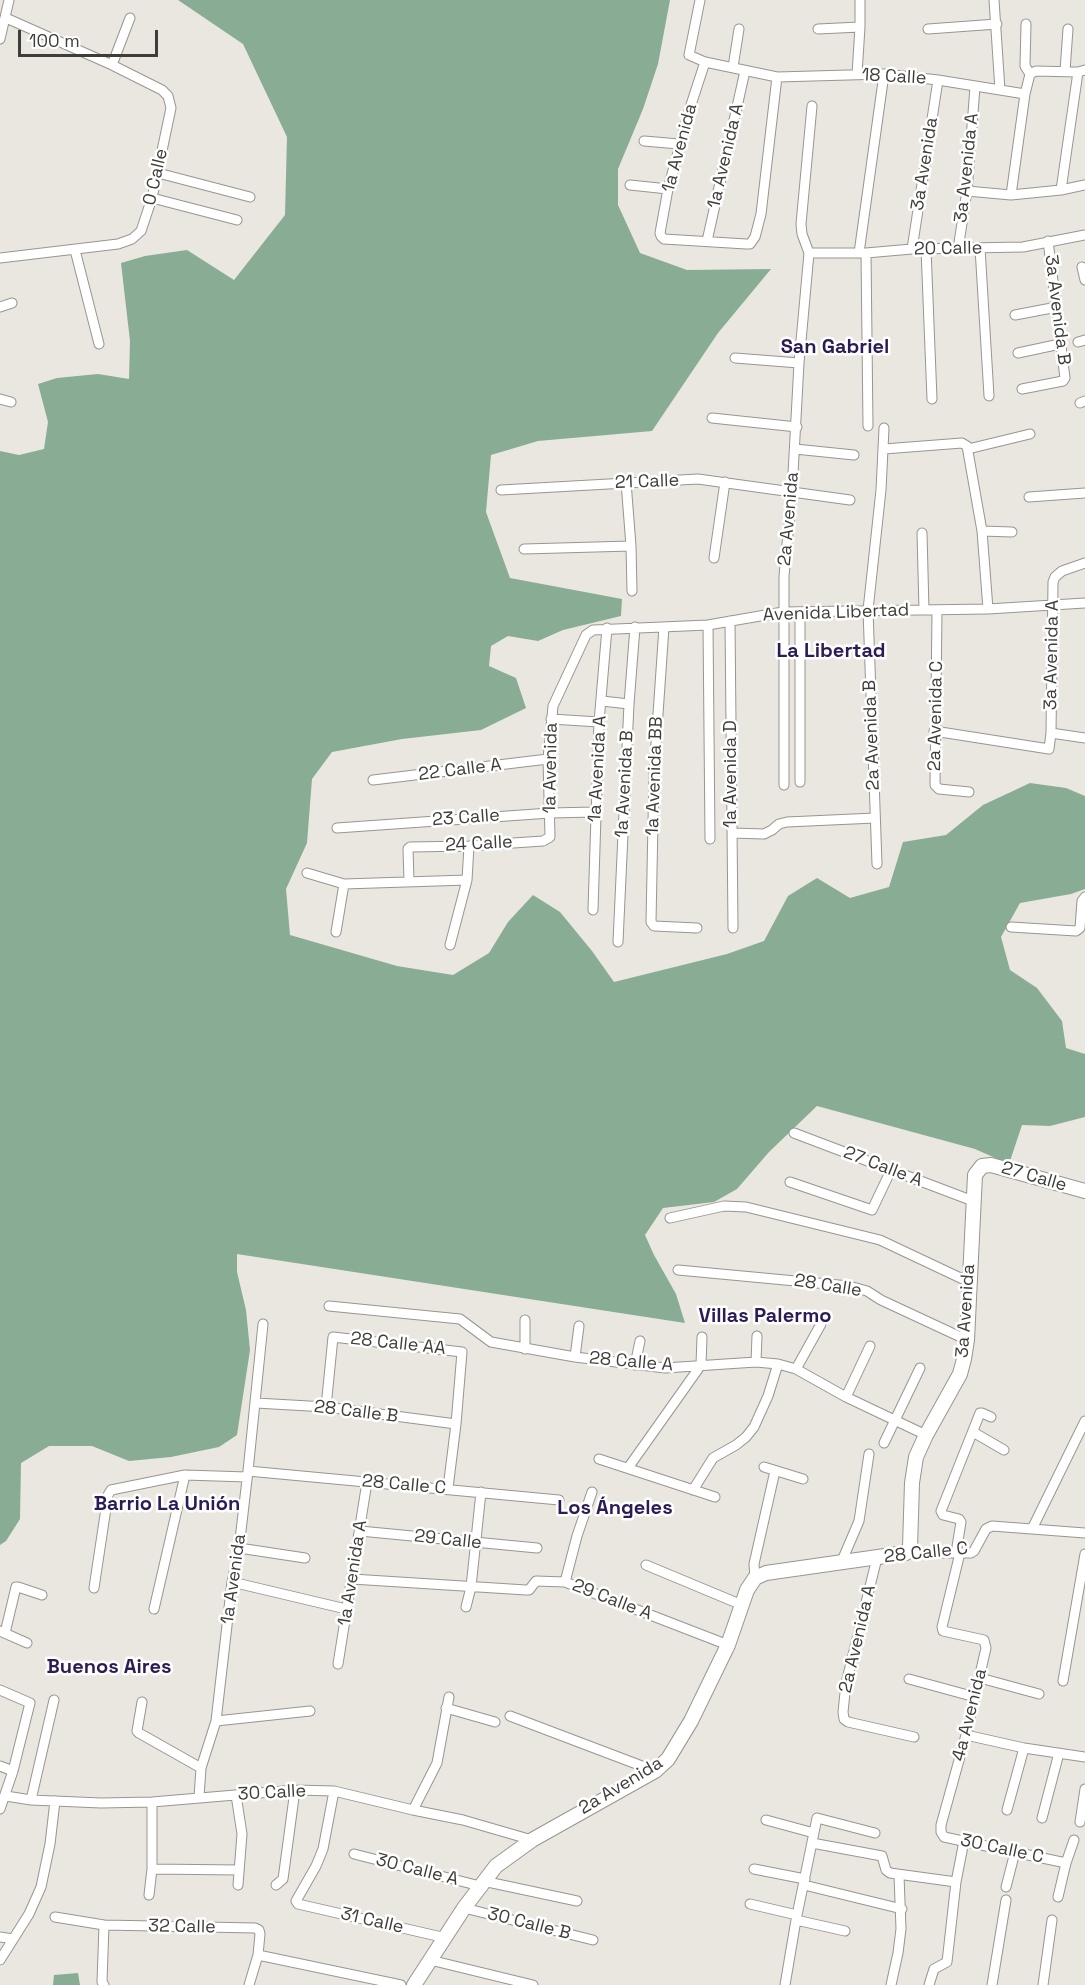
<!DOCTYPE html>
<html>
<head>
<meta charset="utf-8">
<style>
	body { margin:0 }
	#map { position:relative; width:1085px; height:1985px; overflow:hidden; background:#eae7e0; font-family:"Space Grotesk",sans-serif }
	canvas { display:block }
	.scale { position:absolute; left:18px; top:30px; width:140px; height:27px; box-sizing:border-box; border:3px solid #3e3d3a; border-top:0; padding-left:8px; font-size:18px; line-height:21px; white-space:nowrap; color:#3e3d3a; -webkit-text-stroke:4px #fff; paint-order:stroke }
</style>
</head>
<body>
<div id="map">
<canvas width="1085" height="1985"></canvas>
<div class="scale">100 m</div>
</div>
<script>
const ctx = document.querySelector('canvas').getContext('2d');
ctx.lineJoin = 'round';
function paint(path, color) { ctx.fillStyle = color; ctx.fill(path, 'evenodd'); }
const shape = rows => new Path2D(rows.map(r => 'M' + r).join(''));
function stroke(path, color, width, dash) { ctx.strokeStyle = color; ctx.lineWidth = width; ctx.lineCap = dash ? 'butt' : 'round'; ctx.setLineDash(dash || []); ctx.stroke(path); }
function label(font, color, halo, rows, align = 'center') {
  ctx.font = font + ' "Space Grotesk",sans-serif'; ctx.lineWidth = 5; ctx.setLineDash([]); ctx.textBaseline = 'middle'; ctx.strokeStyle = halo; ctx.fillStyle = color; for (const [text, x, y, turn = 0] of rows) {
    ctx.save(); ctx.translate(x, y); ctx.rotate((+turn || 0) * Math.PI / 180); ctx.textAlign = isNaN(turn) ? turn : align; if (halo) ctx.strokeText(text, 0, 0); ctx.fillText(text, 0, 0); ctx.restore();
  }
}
paint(shape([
	[178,0,670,0,658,64,643,109,618,169,618,205,640,253,687,270,771,269,718,333,652,431,538,441,491,455,486,512,510,578,622,599,621,616,563,630,538,641,508,636,491,646,489,666,516,678,526,708,481,730,402,739,332,752,312,779,307,843,286,889,290,935,397,966,453,975,489,953,508,922,533,895,560,912,592,951,614,982,727,954,764,941,788,896,817,878,850,898,889,887,903,842,946,835,983,805,1030,783,1066,788,1085,796,1085,889,1071,894,1020,903,1001,937,1010,970,1037,988,1062,1021,1066,1048,1085,1054,1085,1117,1050,1126,1022,1125,1009,1164,975,1149,817,1106,769,1152,737,1189,714,1202,663,1208,645,1235,654,1255,676,1294,685,1323,237,1254,237,1272,246,1310,250,1350,237,1435,219,1447,171,1457,129,1461,92,1446,49,1446,21,1463,20,1519,6,1541,0,1545,0,451,19,455,44,449,48,422,38,384,57,378,98,374,129,379,130,341,121,263,145,256,187,250,234,280,285,215,287,137,243,44],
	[78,1973,80,1985,53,1985,54,1975]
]), '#89ac94');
const street = shape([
	[700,0,689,55,705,62,777,77,884,74,938,80,1025,94,1030,74,1036,71,1078,72,1085,70],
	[994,0,1000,90],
	[1026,24,1025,66,1030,74],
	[818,29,860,27],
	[928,29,997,24],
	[0,39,9,0],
	[705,62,689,111,668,189,660,233,661,236,664,239,746,244,750,244,755,237,761,214,777,77],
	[112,65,130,18],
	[733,67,739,29],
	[1065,71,1068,29],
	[857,74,860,27,860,0],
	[644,141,679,144],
	[158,173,250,197],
	[630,185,668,189],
	[1061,190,1078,72],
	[967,191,1011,195,1061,190,1085,185],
	[1011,195,1025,94],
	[152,198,237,220],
	[707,241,745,71],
	[980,248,989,396],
	[912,249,938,80],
	[926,249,932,399],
	[958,249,967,191,975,87],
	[75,250,99,344],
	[809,253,866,253,912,249,1023,247,1085,235],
	[809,253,802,234,801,224,812,106],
	[859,253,884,74],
	[866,253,868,426],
	[0,258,118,244,132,239,141,231,152,198,171,108,168,96,162,90,112,65,6,18],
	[1082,267,1085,280],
	[0,307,12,303],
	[1015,315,1057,307],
	[1078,342,1085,340],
	[1018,353,1060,344],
	[735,358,799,363],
	[1022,389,1063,381,1065,378,1048,241],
	[0,399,11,402],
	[1080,403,1085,401],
	[712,418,797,427],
	[795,449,854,455],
	[884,449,962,443,967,446,982,531,988,609],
	[968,449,1030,434],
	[626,482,631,546,632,591],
	[501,490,698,479,850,500],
	[1029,497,1085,493],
	[982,531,1012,532],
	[922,533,924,610],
	[524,549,631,546],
	[714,558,725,482],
	[937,611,935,785,939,789,969,792],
	[800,612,800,782],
	[730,621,733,928],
	[708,625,710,839],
	[664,627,654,772,651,922,654,926,697,928],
	[602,701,629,704],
	[551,719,599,722],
	[934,731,1049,749,1051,733,1053,582,1055,577,1062,571,1085,563],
	[1051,733,1085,738],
	[373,780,548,759],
	[784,785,784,576,792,492,799,363,809,253],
	[337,828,550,813,595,812],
	[732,833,764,834,772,830,779,824,787,822,875,818],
	[877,864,868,610,881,490,884,428],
	[307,873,344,884],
	[409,881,408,849,410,847,469,846,543,841,550,837,548,759,553,706,586,635,593,630,708,625,783,612,988,609,1085,603],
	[593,910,599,722,607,628],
	[1011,927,1076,931,1080,928,1082,901,1085,897],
	[336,932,344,884,467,880],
	[618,942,629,704,635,627],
	[450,945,467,880,469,846],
	[794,1133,973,1201],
	[790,1182,872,1210,891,1170],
	[670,1218,724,1206,746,1207,880,1240,969,1282],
	[678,1270,849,1286,867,1291,881,1300,967,1340],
	[329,1306,460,1319,491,1342,575,1357,665,1368,756,1362,778,1364,796,1369,846,1397,926,1435],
	[525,1349,525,1320],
	[575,1357,579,1326],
	[756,1362,757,1336],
	[635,1365,640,1341],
	[796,1369,821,1324],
	[846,1397,870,1346],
	[256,1403,326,1407,456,1424],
	[326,1407,333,1337,462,1352,456,1424,448,1488],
	[973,1432,1004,1450],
	[884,1443,920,1368],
	[599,1459,715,1497],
	[764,1467,803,1479],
	[628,1468,701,1365,702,1337],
	[248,1471,559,1500],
	[693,1490,713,1458,736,1445,746,1437,754,1427,768,1396,778,1364],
	[1032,1529,1085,1421],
	[360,1531,537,1548],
	[239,1548,305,1558],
	[906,1553,971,1553,974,1551,986,1529,992,1526,1085,1533],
	[956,1553,961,1522,959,1519,943,1515,941,1511,980,1413,982,1413,991,1417],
	[960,1553,942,1627,943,1631,984,1640,986,1648,966,1735,941,1825,941,1832,944,1837,1066,1863],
	[877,1558,846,1683,843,1712,844,1719,848,1722,914,1737],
	[841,1563,859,1521,869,1454],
	[646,1565,742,1605],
	[755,1578,754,1564,775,1471],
	[352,1579,526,1590,529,1590,536,1581,565,1582,728,1645],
	[232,1582,346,1609],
	[565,1582,577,1536,592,1492],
	[94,1588,108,1495,111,1490,185,1475,247,1477],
	[466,1607,471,1587,481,1492],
	[154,1609,185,1475],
	[0,1631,27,1643],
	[5,1633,16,1587,18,1587,42,1595],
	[338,1664,367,1482],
	[980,1678,1039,1694],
	[909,1679,975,1697],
	[1063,1681,1085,1554],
	[0,1690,30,1703,13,1771,0,1809],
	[142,1702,137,1731,139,1733,201,1768],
	[446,1708,495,1722],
	[510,1716,655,1771],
	[216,1721,310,1711],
	[966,1735,1024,1748,1085,1757],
	[0,1766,13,1771],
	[334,1791,323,1849,316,1866,296,1901,298,1904,446,1938],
	[236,1795,242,1834,238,1885],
	[6,1796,31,1800,101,1803,152,1802,295,1790,334,1791,413,1810,463,1820,532,1840],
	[199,1797,201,1768,216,1721,232,1582,239,1548,248,1471,263,1324],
	[31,1800,54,1700],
	[413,1810,437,1763,449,1697],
	[1007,1810,1024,1748],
	[1042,1818,1059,1753],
	[766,1820,814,1833],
	[1080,1822,1085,1789],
	[812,1843,882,1856,886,1870,890,1873,956,1882],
	[354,1854,480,1886],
	[152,1869,239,1870],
	[754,1869,805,1879],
	[483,1881,577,1901],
	[276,1885,283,1879,295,1790],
	[804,1885,902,1909],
	[1006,1887,1015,1852],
	[149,1895,152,1869,152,1802],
	[1058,1897,1066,1863,1074,1840],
	[750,1904,797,1915],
	[464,1908,593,1940],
	[55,1917,104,1925,255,1928,259,1930,260,1934,258,1955,249,1985],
	[796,1920,845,1931],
	[0,1937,13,1939],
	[258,1955,401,1985],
	[0,1960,29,1914,41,1887,50,1844,55,1801],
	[430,1960,533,1985],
	[104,1985,102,1982,104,1925],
	[785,1985,796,1920,817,1818,875,1833],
	[891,1985,898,1953,901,1929,899,1875],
	[929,1985,934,1969,947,1962,956,1882,964,1841],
	[992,1985,1006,1900],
	[1043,1985,1052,1920]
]);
const secondary = shape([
	[414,1985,464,1908,496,1866,532,1840,655,1771,668,1759,691,1721,728,1645,747,1590,755,1578,766,1573,906,1553,910,1547,912,1483,916,1457,926,1435,960,1374,964,1359,967,1340,975,1175,982,1166,991,1165,1085,1191]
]);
stroke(street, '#999590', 11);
stroke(secondary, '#999590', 16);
stroke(street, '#fff', 9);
stroke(secondary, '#fff', 14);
label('18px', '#3e3d3a', '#fff', [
	["18 Calle",894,77,3],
	["1a Avenida",680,148,-75],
	["1a Avenida A",726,156,-77],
	["3a Avenida",925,164,-81],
	["3a Avenida A",967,168,-84],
	["0 Calle",156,177,-77],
	["20 Calle",948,249,-1],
	["3a Avenida B",1057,310,83],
	["21 Calle",647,482,-2],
	["2a Avenida",789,519,-85],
	["Avenida Libertad",836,613,-2],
	["3a Avenida A",1052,655,-89],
	["2a Avenida C",936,716,-89],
	["2a Avenida B",872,735,-92],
	["1a Avenida",551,768,-89],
	["1a Avenida A",598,769,-87],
	["22 Calle A",460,770,-7],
	["1a Avenida D",731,774,-90],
	["1a Avenida BB",655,776,-88],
	["1a Avenida B",625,784,-87],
	["23 Calle",466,818,-4],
	["24 Calle",479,844,-3],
	["27 Calle A",883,1167,21],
	["27 Calle",1034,1177,16],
	["28 Calle",828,1286,9],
	["3a Avenida",966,1311,-86],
	["28 Calle AA",398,1344,6],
	["28 Calle A",631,1362,5],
	["28 Calle B",356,1412,7],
	["28 Calle C",404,1485,5],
	["29 Calle",448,1540,6],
	["28 Calle C",926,1553,-6],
	["1a Avenida A",353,1573,-81],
	["1a Avenida",234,1579,-82],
	["29 Calle A",612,1600,21],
	["2a Avenida A",858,1639,-77],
	["4a Avenida",970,1715,-76],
	["2a Avenida",621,1786,-31],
	["30 Calle",272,1793,-3],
	["30 Calle C",1002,1849,12],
	["30 Calle A",417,1870,14],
	["31 Calle",372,1921,13],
	["30 Calle B",529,1924,14],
	["32 Calle",182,1927,1]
]);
label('bold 20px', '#2d1b55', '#fff', [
	["San Gabriel",835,348],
	["La Libertad",831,652],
	["Villas Palermo",765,1317],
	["Barrio La Unión",167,1505],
	["Los Ángeles",615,1509],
	["Buenos Aires",109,1668]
]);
</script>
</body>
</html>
